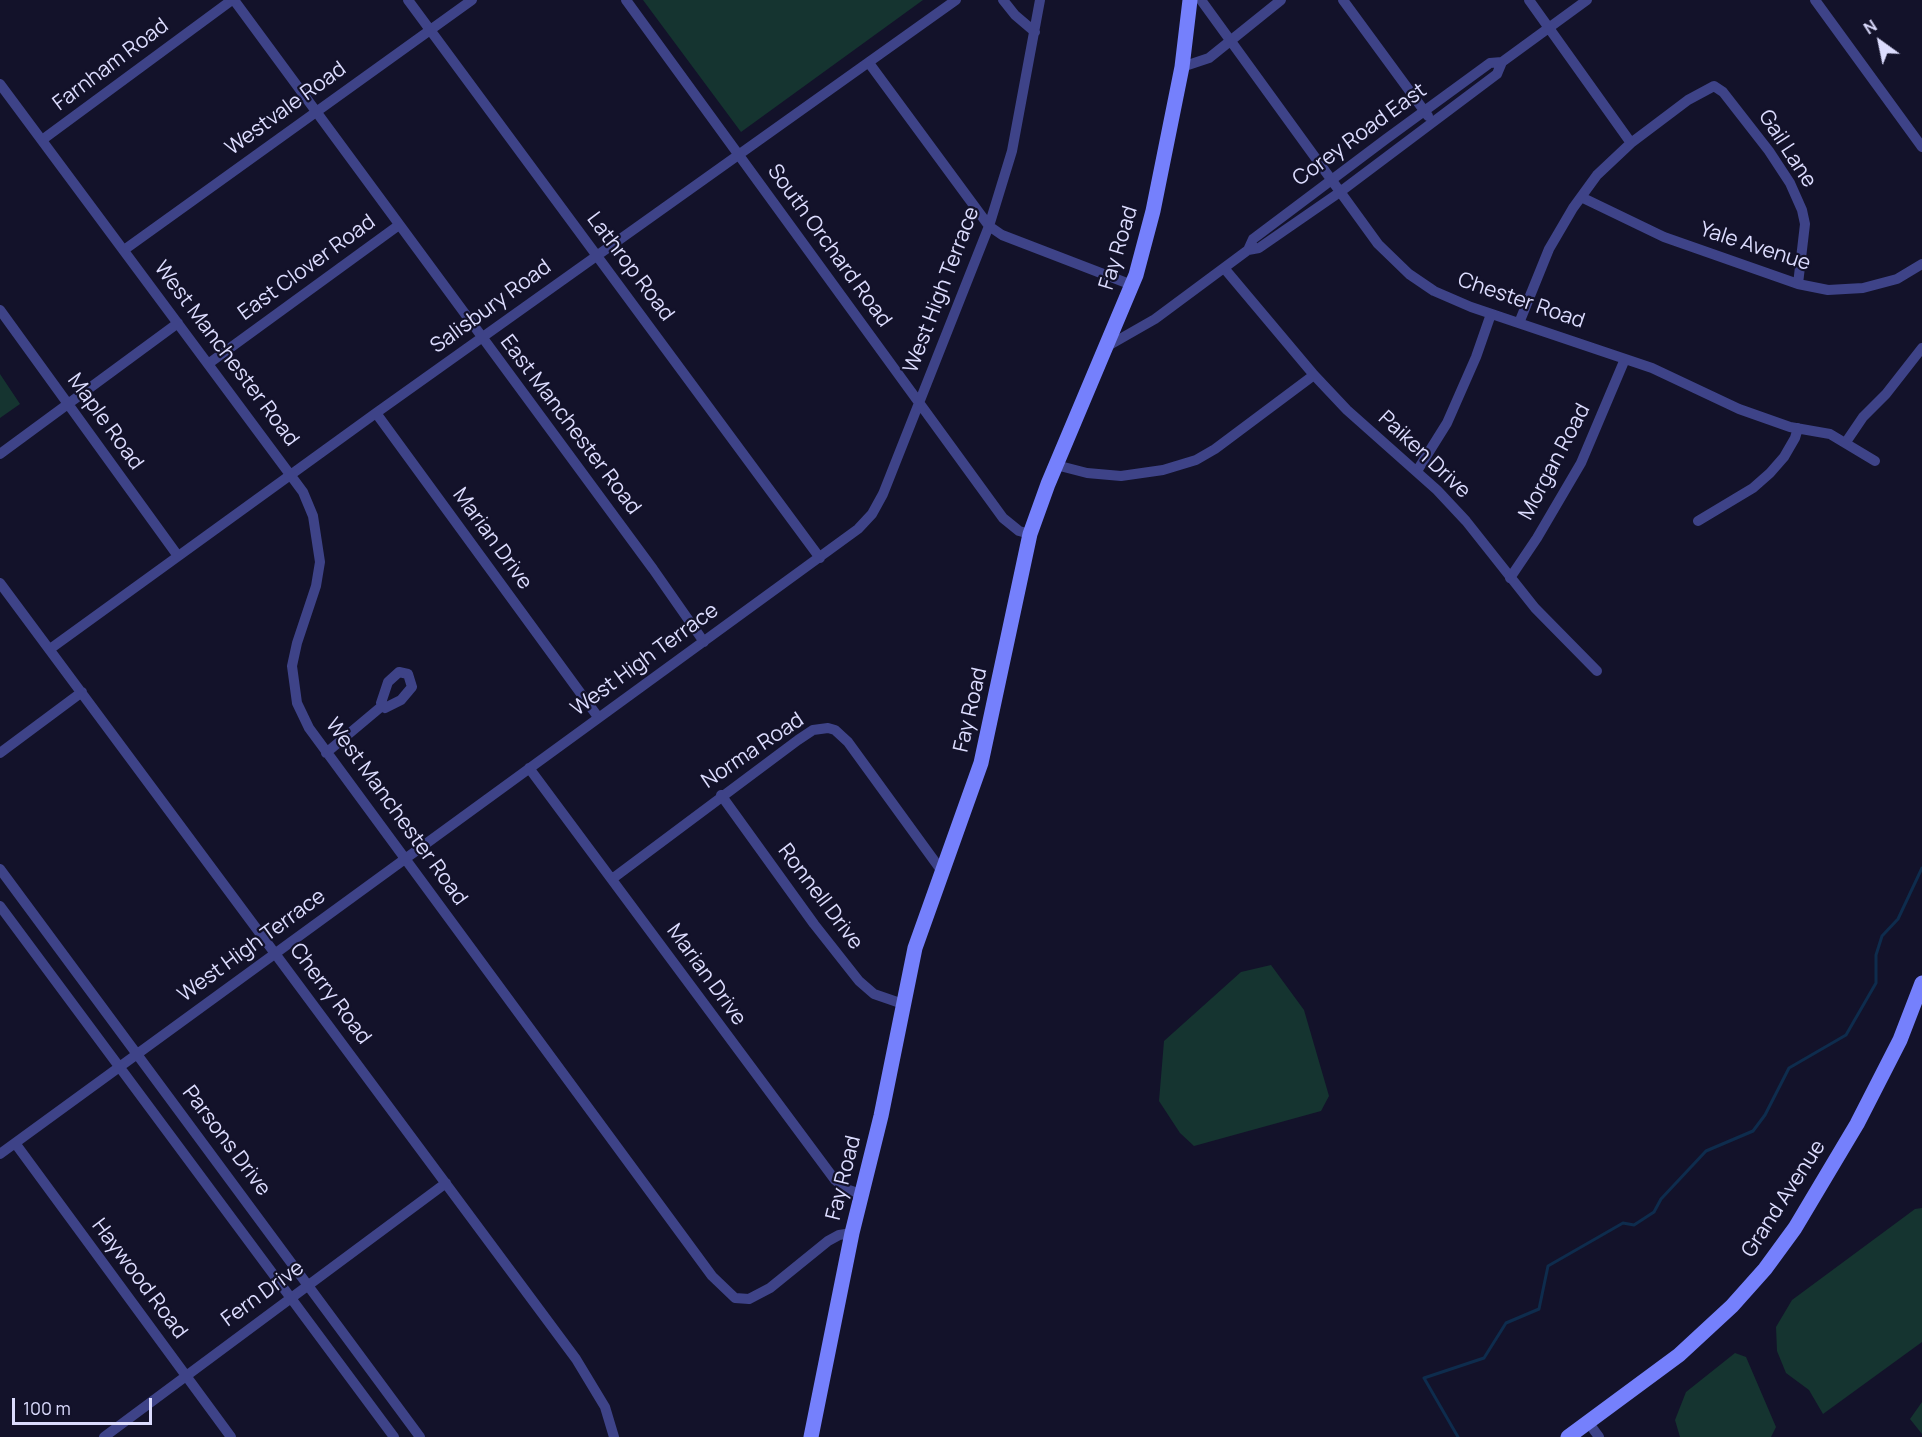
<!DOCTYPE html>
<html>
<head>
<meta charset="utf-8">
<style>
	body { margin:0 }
	#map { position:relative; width:1922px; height:1437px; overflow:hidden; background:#13122a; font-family:Manrope,sans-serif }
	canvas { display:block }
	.north { position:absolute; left:1850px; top:12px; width:60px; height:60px; -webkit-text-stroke:4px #13122a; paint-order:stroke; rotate:327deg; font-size:16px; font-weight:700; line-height:24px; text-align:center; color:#dcdcfe }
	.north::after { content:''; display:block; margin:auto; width:21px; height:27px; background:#dcdcfe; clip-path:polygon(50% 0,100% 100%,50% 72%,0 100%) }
	.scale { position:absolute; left:12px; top:1398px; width:140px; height:27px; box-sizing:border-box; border:3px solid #dcdcfe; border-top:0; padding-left:8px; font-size:18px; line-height:21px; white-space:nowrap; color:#dcdcfe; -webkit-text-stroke:4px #13122a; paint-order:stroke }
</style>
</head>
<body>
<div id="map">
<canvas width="1922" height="1437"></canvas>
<div class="north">N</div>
<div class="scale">100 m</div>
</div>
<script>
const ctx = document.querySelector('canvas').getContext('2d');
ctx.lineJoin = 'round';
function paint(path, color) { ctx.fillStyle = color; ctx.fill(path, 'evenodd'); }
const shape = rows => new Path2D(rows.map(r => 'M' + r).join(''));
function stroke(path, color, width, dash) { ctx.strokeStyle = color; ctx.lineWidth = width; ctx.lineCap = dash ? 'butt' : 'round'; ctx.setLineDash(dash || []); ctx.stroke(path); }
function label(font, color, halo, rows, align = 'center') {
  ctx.font = font + ' Manrope,sans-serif'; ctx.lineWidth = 4.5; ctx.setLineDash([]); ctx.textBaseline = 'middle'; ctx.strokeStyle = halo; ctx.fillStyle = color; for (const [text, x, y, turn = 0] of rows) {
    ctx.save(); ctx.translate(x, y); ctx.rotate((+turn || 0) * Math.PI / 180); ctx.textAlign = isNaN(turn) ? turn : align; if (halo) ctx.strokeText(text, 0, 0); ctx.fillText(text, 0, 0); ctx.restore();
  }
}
paint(shape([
	[643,0,923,0,741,132],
	[0,374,20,404,0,418],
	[1271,965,1304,1010,1329,1096,1321,1111,1194,1146,1180,1133,1159,1101,1164,1041,1241,972],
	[1922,1208,1922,1342,1823,1414,1809,1390,1786,1373,1777,1351,1776,1327,1792,1300,1915,1209],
	[1735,1353,1746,1357,1776,1427,1771,1437,1680,1437,1675,1420,1686,1392],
	[1922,1402,1922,1434,1910,1419]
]), '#153430');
stroke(shape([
	[1458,1437,1424,1378,1484,1358,1506,1323,1539,1309,1548,1266,1623,1223,1634,1225,1654,1212,1661,1199,1706,1151,1753,1131,1765,1115,1789,1068,1846,1035,1876,983,1876,955,1882,936,1898,919,1922,868]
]), '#0e2c4d', 3);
stroke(shape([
	[234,0,653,569,704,642],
	[408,0,820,558],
	[626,0,1003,518,1019,531,1030,534],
	[1003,0,1015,15,1035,32],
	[1201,0,1378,244,1409,274,1434,291,1471,307,1652,368,1739,409,1790,427,1830,434,1875,461],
	[1343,0,1428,116],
	[1529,0,1631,143],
	[1815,0,1922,147],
	[869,63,989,226,1002,235,1132,285],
	[1182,67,1209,58,1281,0],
	[0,84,303,492,313,516,320,562,316,586,297,643,292,666,297,703,309,728,712,1276,735,1298,749,1299,770,1288,828,1241,839,1235,852,1233],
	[42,140,232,0],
	[1581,197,1664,237,1798,284,1828,290,1863,288,1897,279,1922,264],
	[124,250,472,0],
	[1248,250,1253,239,1386,139,1490,63,1502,62,1587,0],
	[1224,268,1314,375,1347,410,1437,490,1466,521,1535,608,1597,671],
	[0,310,178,556],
	[1519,323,1549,249,1573,208,1597,175,1631,143,1688,100,1714,86,1723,92,1769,151,1790,183,1802,210,1805,224,1798,284],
	[1106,347,1155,319,1248,250,1259,248,1340,192,1497,74,1502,62],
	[208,364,399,225],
	[376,413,598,717],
	[1846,442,1863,417,1886,394,1922,348],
	[0,454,178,323],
	[1056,465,1087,473,1121,476,1163,470,1196,460,1215,449,1314,375],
	[1417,471,1447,423,1476,357,1491,314],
	[1698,521,1753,488,1770,473,1784,457,1795,438,1798,428],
	[1510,578,1537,538,1581,463,1625,359],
	[0,583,576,1359,605,1407,614,1437],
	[50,649,376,413,956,0],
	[399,672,408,674,412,687,401,700,385,708,381,703,388,682,399,672],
	[0,753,82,692],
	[326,753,382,706],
	[529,768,835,1180,846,1189,861,1194],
	[721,795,814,924,859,981,874,994,903,1004],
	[0,869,420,1437],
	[612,879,798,740,813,730,828,728,835,730,848,742,941,870],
	[0,906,394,1437],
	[15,1143,231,1437],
	[0,1154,858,529,872,514,883,494,989,226,1012,151,1040,0],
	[1588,1422,1599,1437],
	[104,1437,446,1183]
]), '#3e4388', 10);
stroke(shape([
	[811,1437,852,1233,881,1116,915,948,981,763,1030,534,1048,484,1136,275,1153,211,1182,67,1190,0],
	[1568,1437,1679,1355,1732,1306,1765,1269,1795,1228,1857,1124,1900,1040,1922,983]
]), '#7580fc', 15);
label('21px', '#dcdcfe', '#13122a', [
	["Farnham Road",111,65,-37],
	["Westvale Road",286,109,-36],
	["Corey Road East",1360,135,-36],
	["Gail Lane",1787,149,57],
	["South Orchard Road",829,246,54],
	["Yale Avenue",1755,247,18],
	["Fay Road",1119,248,-73],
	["Lathrop Road",630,267,53],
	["East Clover Road",307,268,-36],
	["West High Terrace",942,290,-69],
	["Chester Road",1521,301,19],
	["Salisbury Road",491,307,-36],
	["West Manchester Road",226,354,53],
	["Maple Road",105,422,54],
	["East Manchester Road",570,425,53],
	["Paiken Drive",1424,455,43],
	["Morgan Road",1555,462,-62],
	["Marian Drive",492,539,54],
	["West High Terrace",645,660,-36],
	["Fay Road",971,710,-77],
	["Norma Road",753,751,-34],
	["West Manchester Road",396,812,54],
	["Ronnell Drive",820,897,53],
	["West High Terrace",252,946,-36],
	["Marian Drive",706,975,54],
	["Cherry Road",330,994,53],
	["Parsons Drive",226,1141,53],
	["Fay Road",844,1178,-76],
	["Grand Avenue",1784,1199,-57],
	["Haywood Road",139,1279,53],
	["Fern Drive",263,1294,-36]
]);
</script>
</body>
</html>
